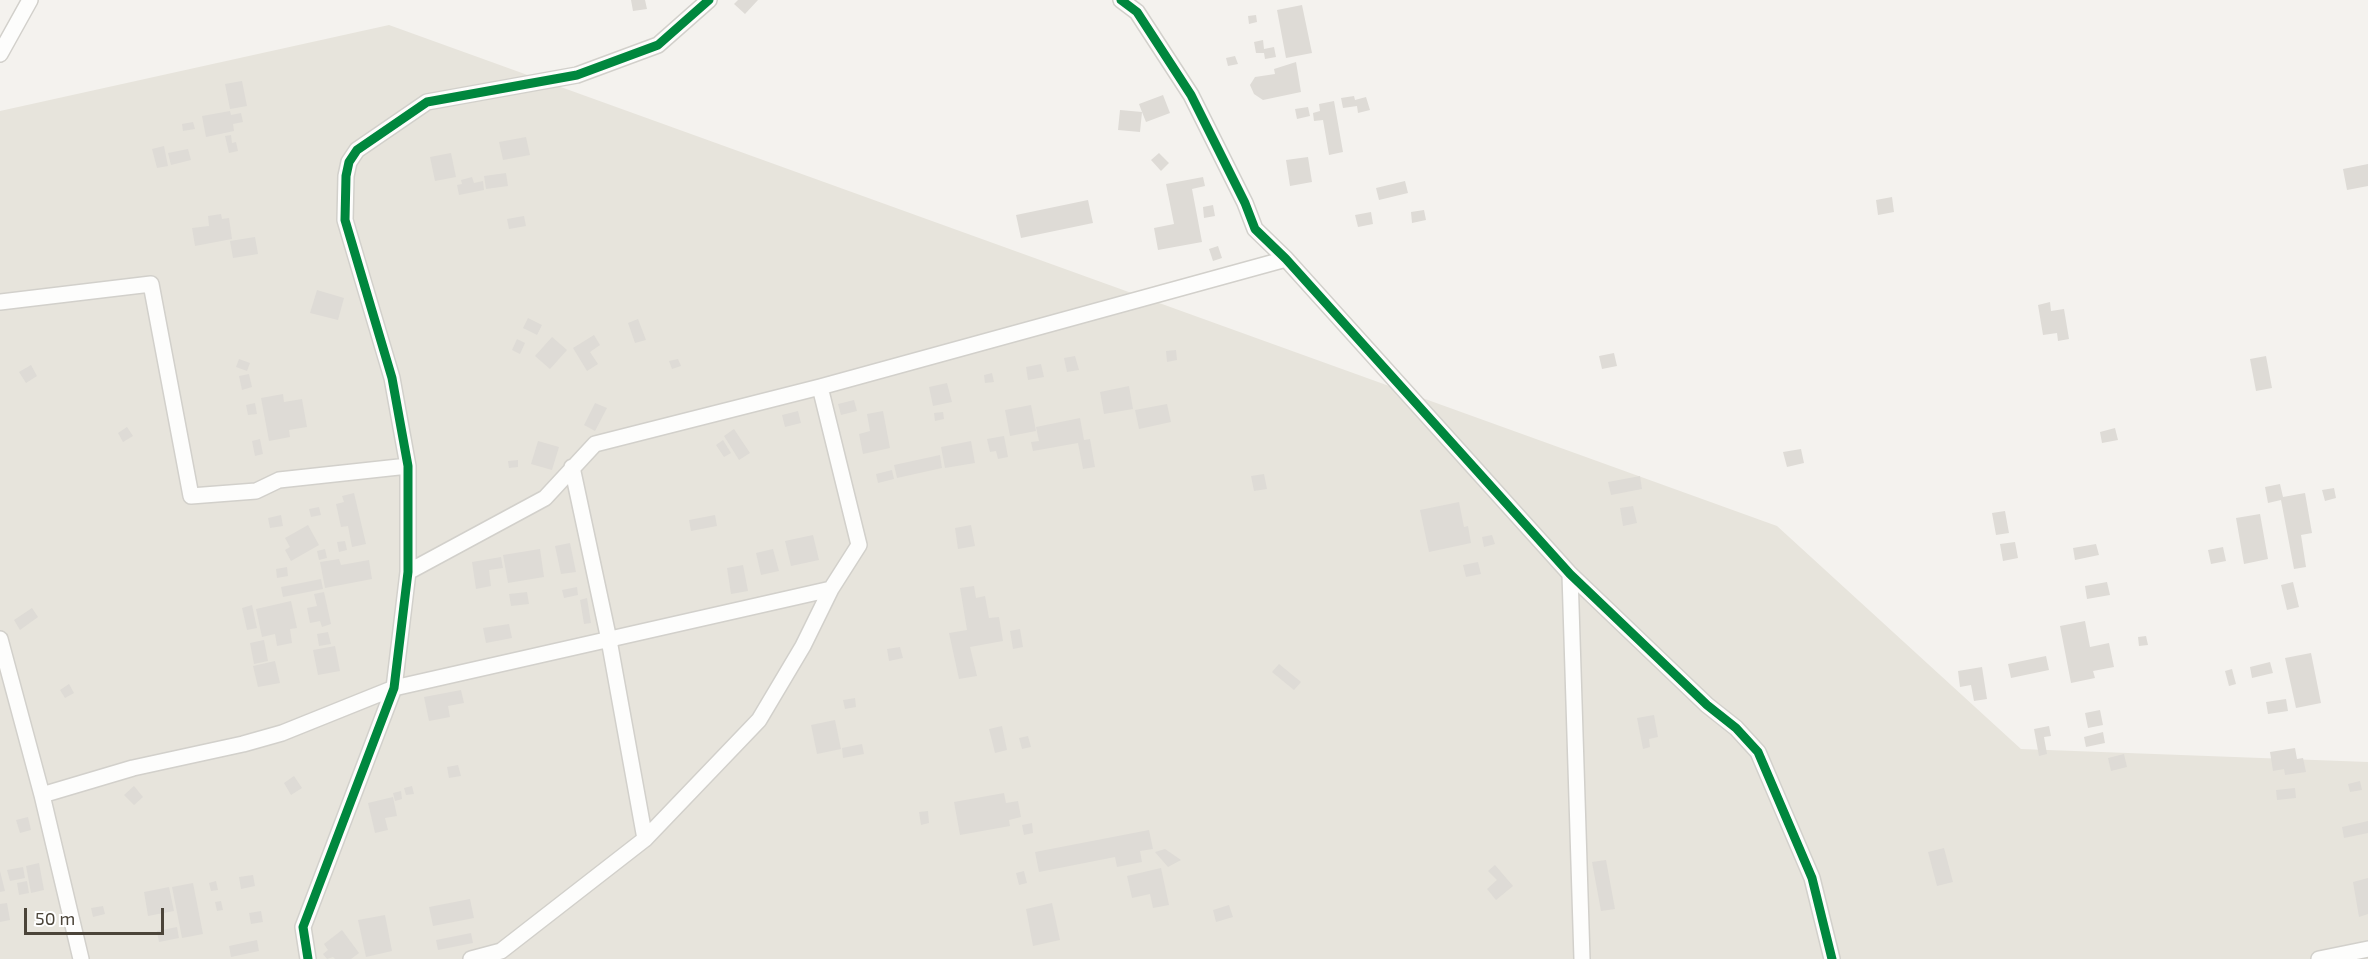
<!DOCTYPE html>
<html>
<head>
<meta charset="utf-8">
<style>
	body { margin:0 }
	#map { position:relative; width:2368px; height:959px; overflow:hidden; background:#f4f2ee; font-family:"Exo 2",sans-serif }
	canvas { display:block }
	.scale { position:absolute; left:24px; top:908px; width:140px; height:27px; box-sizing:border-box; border:3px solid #4b4439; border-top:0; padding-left:8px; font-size:18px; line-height:21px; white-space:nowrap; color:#4b4439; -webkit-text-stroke:4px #fff; paint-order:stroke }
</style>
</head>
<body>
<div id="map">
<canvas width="2368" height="959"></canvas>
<div class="scale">50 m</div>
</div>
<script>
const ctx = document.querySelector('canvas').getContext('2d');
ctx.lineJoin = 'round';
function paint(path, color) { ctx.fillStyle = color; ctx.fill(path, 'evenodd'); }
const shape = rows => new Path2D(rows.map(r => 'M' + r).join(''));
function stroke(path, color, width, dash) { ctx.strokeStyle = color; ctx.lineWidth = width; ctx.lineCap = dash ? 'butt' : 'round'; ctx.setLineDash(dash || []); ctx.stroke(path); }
paint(shape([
	[389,25,1777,526,2021,749,2368,762,2368,959,0,959,0,111]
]), '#e7e4dc');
paint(shape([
	[631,0,645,0,647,9,633,11],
	[738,0,758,0,745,14,734,4],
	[1302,5,1312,53,1286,58,1277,10],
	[1256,15,1257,22,1249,24,1248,16],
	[1263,40,1264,49,1274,47,1276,57,1265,59,1264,53,1256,53,1254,42],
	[1235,56,1238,64,1228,66,1226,58],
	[1296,62,1301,92,1263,100,1254,94,1250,85,1255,77,1275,74,1274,69],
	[242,81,247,106,230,109,225,84],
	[1163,95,1170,113,1146,122,1142,112,1140,132,1118,130,1120,110,1142,112,1139,104],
	[1354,96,1355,100,1366,97,1370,110,1358,113,1357,106,1343,108,1341,98],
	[1334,101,1343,152,1329,155,1323,120,1314,121,1313,113,1320,111,1319,104],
	[1308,107,1310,116,1297,119,1295,109],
	[230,111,231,115,241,113,243,122,233,124,234,131,206,137,202,116],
	[193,122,195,129,183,131,182,124],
	[231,135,232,143,236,142,238,151,229,153,225,136],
	[526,137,530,155,503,160,499,142],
	[164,146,168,166,157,168,152,149],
	[188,149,191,160,171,165,168,153],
	[451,153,456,177,435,181,430,157],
	[1159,153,1169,163,1161,171,1151,160],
	[1308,157,1312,182,1290,186,1286,160],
	[2368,164,2368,186,2347,190,2343,169],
	[506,173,508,186,486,189,484,176],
	[472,177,474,183,483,181,484,190,459,195,457,185,462,184,461,180],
	[1203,177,1205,186,1192,189,1202,242,1158,250,1154,228,1174,224,1166,184],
	[1405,181,1408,193,1379,200,1376,188],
	[1892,197,1894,212,1878,215,1876,200],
	[1088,200,1093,223,1021,238,1016,215],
	[1213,205,1215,216,1204,218,1203,207],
	[1424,210,1426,220,1412,223,1411,212],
	[1371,212,1373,224,1358,227,1355,215],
	[221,214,222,219,229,218,232,239,195,246,192,228,209,226,208,216],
	[524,216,526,226,509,229,507,219],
	[255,237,258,254,233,258,230,241],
	[1218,246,1222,258,1213,261,1209,249],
	[317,290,344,298,338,320,310,313],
	[2050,302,2051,311,2064,309,2069,339,2058,341,2057,333,2043,335,2038,305],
	[528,318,542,325,537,335,523,328],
	[638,319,646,340,635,343,628,323],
	[594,335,600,345,590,352,598,364,587,371,573,348],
	[552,337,567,350,550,369,535,356],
	[517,339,525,343,520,354,512,350],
	[1176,350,1177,360,1167,362,1166,351],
	[1614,353,1617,366,1602,369,1599,356],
	[1075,356,1079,370,1067,372,1064,358],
	[2266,356,2272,388,2256,391,2250,359],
	[239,359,250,363,247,371,236,367],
	[678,359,681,366,672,369,669,361],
	[1041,364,1044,377,1028,380,1026,367],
	[31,365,37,376,26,383,19,372],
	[992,373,994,382,985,383,984,375],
	[249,374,252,387,242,390,239,376],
	[947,383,952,402,933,406,929,387],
	[1129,386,1133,409,1104,414,1100,392],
	[283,394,284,402,302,399,307,427,289,430,290,437,269,441,261,398],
	[854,400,857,411,841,415,838,404],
	[255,403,257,414,248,415,246,405],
	[595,403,607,408,595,431,584,425],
	[1167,404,1171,422,1139,429,1135,410],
	[1031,405,1036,431,1010,436,1005,410],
	[798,411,801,423,785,427,782,415],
	[883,411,890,448,863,454,859,434,870,431,867,414],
	[943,412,944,419,935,421,934,413],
	[1080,418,1084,440,1090,439,1095,467,1083,469,1078,443,1033,451,1031,442,1039,441,1036,427],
	[127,427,133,436,123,442,118,433],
	[2115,428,2118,440,2102,443,2100,432],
	[734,429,750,453,739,460,724,436],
	[1004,436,1008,457,998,459,996,451,990,452,987,439],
	[260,439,263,454,255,456,252,441],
	[723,440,731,453,724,457,716,445],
	[538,441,559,447,552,470,531,464],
	[971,441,975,463,945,468,941,447],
	[1801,449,1804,463,1787,467,1783,452],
	[940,455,942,468,897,478,894,465],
	[518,460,518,467,509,468,508,461],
	[892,470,894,479,878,483,876,474],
	[1264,474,1267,489,1254,491,1251,476],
	[1640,476,1642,489,1611,495,1608,482],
	[2280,484,2283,497,2305,493,2312,533,2301,535,2306,567,2294,569,2281,500,2268,503,2265,487],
	[2334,488,2336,498,2325,501,2322,490],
	[354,493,366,544,352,547,348,526,341,527,336,504,344,502,342,496],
	[1459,502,1464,527,1468,526,1471,543,1429,552,1420,510],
	[1633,506,1637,523,1623,526,1620,508],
	[319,507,321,515,311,517,309,509],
	[2005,511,2009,533,1996,535,1992,513],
	[2260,514,2268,559,2244,564,2236,518],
	[281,515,283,526,270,528,268,518],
	[715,515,717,526,691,531,689,520],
	[308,525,319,545,291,561,285,550,290,547,285,538],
	[971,525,975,546,958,549,955,528],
	[813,535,819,560,791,566,785,541],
	[1492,535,1495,544,1484,547,1482,537],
	[345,541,347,550,339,552,337,542],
	[2015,542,2018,558,2003,561,2000,544],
	[570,543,576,572,561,574,555,546],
	[2096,544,2099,555,2075,560,2073,548],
	[2223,547,2226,561,2211,564,2208,550],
	[325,549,327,558,319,560,317,551],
	[540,549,544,577,508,583,503,555],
	[773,549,779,571,761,575,756,553],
	[501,557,503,568,489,570,491,586,476,589,472,562],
	[339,559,341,565,369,560,372,579,325,588,320,562],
	[1478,562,1481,574,1466,577,1463,565],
	[743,565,748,591,731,594,727,568],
	[287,567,288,576,277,578,276,569],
	[321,579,323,589,283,597,281,587],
	[2107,582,2110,595,2087,599,2085,586],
	[2293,582,2299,607,2287,610,2281,585],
	[974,586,976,598,985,596,989,618,999,617,1003,641,970,647,977,676,959,679,949,633,967,630,960,588],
	[577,587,578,595,564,598,562,590],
	[324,592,331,624,322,627,320,621,310,623,307,608,317,606,314,594],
	[527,592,529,604,511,606,509,594],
	[587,598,591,623,584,624,580,600],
	[291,601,297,628,290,629,292,643,277,646,275,634,262,637,256,609],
	[252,605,257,628,247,630,242,608],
	[32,608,38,617,20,630,14,620],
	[2085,621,2090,647,2109,643,2114,667,2093,671,2095,678,2071,683,2060,626],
	[509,624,512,638,486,643,483,628],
	[1020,629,1023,647,1013,649,1010,631],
	[328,632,331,644,319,646,317,634],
	[2146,636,2148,645,2139,646,2138,637],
	[264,640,268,661,254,664,250,643],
	[335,646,340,671,318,675,313,650],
	[900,647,903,658,889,661,887,649],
	[2311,653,2321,703,2296,708,2285,658],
	[2046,656,2049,670,2011,678,2008,664],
	[275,661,280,683,258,687,253,666],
	[2270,662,2273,673,2252,678,2250,667],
	[1279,664,1301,682,1294,690,1272,672],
	[1982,667,1987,699,1974,701,1971,685,1960,687,1958,671],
	[2232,669,2236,684,2229,686,2225,671],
	[69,684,74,693,65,698,60,690],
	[461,690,464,703,448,706,450,717,429,721,424,697],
	[855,698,856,707,845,709,843,700],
	[2286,699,2288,711,2268,714,2266,702],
	[2100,710,2103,725,2088,728,2085,713],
	[1654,715,1658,737,1649,739,1650,747,1643,749,1637,718],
	[835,720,841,749,817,754,811,725],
	[1002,726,1007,750,995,753,989,729],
	[2049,726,2051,736,2044,737,2047,754,2039,756,2034,729],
	[2103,732,2105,743,2086,747,2084,737],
	[1028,736,1031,747,1022,749,1019,738],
	[862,744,864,754,843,758,842,748],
	[2295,748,2297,759,2303,758,2306,772,2285,775,2284,769,2273,771,2270,752],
	[2124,754,2127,767,2111,771,2108,758],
	[458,765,461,776,449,778,447,767],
	[294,776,302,788,291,795,284,783],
	[2360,781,2362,790,2350,792,2348,784],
	[134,786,143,797,134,805,124,795],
	[412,786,414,794,406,795,404,788],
	[2295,788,2296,798,2277,800,2276,790],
	[401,791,402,799,395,801,393,793],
	[1004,793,1006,803,1018,801,1021,817,1009,820,1010,826,960,835,954,802],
	[393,797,397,816,385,818,388,830,375,833,368,803],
	[928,811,929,823,921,825,919,812],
	[28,817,31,830,20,833,16,820],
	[2368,821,2368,833,2344,838,2342,827],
	[1032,823,1033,833,1024,835,1022,825],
	[1149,830,1153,849,1140,851,1142,862,1117,867,1115,857,1039,872,1035,852],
	[1944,848,1953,882,1937,886,1928,852],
	[1165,849,1181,860,1168,867,1155,852],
	[1606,860,1615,909,1601,911,1592,862],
	[39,863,44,890,31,893,26,866],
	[1495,865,1513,886,1496,900,1487,889,1497,880,1488,871],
	[23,867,25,878,10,881,7,870],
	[1161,868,1169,905,1153,908,1150,894,1132,898,1127,876],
	[0,871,5,891,0,892],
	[1024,871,1027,883,1019,885,1016,873],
	[253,875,255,886,241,889,239,877],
	[2368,878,2368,914,2359,917,2353,882],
	[27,881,29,893,19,895,17,883],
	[216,881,218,890,211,891,209,883],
	[193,883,203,934,182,938,172,887],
	[169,887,174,911,148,916,144,892],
	[470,899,474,918,433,926,429,907],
	[221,901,223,910,217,911,215,902],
	[7,903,10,920,0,922,0,904],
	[1052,903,1060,940,1033,946,1026,909],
	[1229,905,1233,917,1216,922,1213,910],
	[103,906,105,914,93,917,91,908],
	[261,911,263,922,251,924,249,913],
	[385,915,392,951,366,957,358,920],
	[177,927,179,938,159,942,157,931],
	[342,930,359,953,351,959,335,959,333,957,327,959,323,954,328,950,324,944],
	[471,933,473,943,438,950,436,940],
	[257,940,259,951,231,957,229,946]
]), '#dedbd6');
const minor = shape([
	[1121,0,1137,12,1191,95,1245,203,1255,229,1286,259,1570,574,1707,705,1736,728,1758,752,1812,878,1832,959],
	[0,54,30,0],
	[0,302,151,284,191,496,256,491,279,480,408,466],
	[572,467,609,640,645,839],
	[408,572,545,498,595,444,820,387,1286,259],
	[1570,574,1582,959],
	[0,639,42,795,81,959],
	[42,795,133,768,243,744,282,733,394,688,831,589],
	[308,959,303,927,394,688,408,572,408,466,392,378,345,220,346,176,349,162,357,150,427,102,577,75,658,45,709,0],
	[471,959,501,951,645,839,759,720,803,646,831,589,859,545,820,387],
	[2319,959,2368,949]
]);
stroke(minor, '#d2d0cb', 18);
stroke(minor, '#fdfdfc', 15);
stroke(shape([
	[1121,0,1137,12,1191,95,1245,203,1255,229,1286,259,1570,574,1707,705,1736,728,1758,752,1812,878,1832,959],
	[308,959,303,927,394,688,408,572,408,466,392,378,345,220,346,176,349,162,357,150,427,102,577,75,658,45,709,0]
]), '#00873e', 9);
</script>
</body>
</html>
